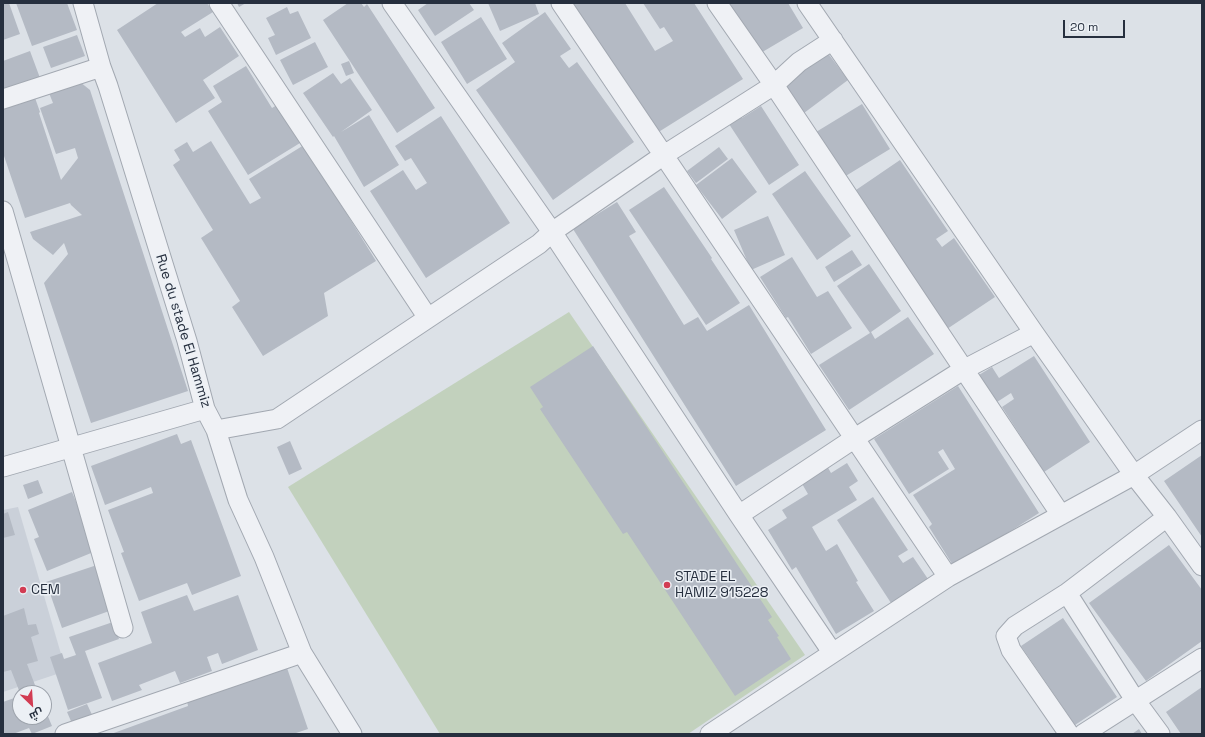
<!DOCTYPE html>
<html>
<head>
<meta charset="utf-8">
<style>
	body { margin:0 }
	#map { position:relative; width:1205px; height:737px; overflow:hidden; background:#dce1e7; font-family:"Space Grotesk",Cairo,sans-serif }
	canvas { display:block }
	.frame { position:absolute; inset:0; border:4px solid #262f3e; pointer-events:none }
	.north { position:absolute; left:12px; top:685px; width:40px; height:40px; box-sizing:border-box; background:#ecf0f5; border:1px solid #9da3ac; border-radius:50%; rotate:155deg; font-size:11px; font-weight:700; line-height:16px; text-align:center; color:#262f3e }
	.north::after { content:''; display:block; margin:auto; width:14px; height:18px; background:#d23c53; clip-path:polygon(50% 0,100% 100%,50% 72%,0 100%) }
	.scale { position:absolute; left:1063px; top:20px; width:62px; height:18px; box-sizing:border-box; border:2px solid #262f3e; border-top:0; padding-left:5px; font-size:12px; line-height:14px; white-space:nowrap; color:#262f3e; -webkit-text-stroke:3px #ecf0f5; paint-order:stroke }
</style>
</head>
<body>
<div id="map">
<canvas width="1205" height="737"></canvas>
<div class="frame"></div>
<div class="north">ش</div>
<div class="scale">20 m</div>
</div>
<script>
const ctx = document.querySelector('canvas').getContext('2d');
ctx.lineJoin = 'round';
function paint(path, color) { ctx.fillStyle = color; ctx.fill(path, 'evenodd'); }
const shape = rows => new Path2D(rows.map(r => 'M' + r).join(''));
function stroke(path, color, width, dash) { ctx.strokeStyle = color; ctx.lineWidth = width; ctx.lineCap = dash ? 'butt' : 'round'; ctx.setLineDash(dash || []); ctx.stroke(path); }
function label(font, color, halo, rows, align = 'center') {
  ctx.font = font + ' "Space Grotesk",sans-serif'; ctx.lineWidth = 3; ctx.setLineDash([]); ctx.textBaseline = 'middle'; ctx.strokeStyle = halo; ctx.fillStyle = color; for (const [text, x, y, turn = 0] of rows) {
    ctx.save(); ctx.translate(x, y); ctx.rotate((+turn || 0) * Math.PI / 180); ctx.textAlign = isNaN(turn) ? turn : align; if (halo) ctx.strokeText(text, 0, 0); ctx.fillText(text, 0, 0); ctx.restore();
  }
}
paint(shape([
	[18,507,66,671,3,692,3,510]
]), '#cad0d9');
paint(shape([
	[569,312,805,655,688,734,440,734,288,487]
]), '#c2d1bd');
paint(shape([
	[3,3,9,3,20,34,3,40],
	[16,3,67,3,77,30,32,46],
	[158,3,207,3,213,12,181,32,185,37,200,28,205,37,220,27,239,56,203,80,215,98,176,123,117,30],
	[237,3,246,3,239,7],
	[348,3,361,3,364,7,367,4,435,108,397,133,323,20],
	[428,3,469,3,474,10,435,36,418,10],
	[488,3,535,3,539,14,500,31],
	[572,3,625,3,655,51,673,41,664,27,660,29,643,3,694,3,743,79,657,133,586,22,584,22],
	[729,3,788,3,803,28,759,54],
	[287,7,290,14,298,11,311,38,276,55,268,38,275,35,266,18],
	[545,12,571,49,560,56,569,68,577,62,634,142,553,200,476,90,515,62,502,43],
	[481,17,507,59,467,84,441,42],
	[77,35,85,56,51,68,43,47],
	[315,42,328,67,293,85,280,60],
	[30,51,40,78,3,93,3,61],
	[827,52,848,80,804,113,783,85],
	[349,61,354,73,346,76,341,64],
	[246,66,272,108,277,105,300,143,248,175,208,111,222,102,213,86],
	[333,73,341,84,350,78,372,110,341,132,369,115,399,165,364,187,334,136,333,137,303,93],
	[80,82,90,90,188,391,91,423,44,283,68,254,64,243,53,255,33,239,30,232,82,215,71,205,70,203,25,218,3,153,3,105,34,95,40,112,39,113,61,180,78,158,75,148,56,154,40,108,53,103,49,93],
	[862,104,890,149,844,177,816,132],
	[761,106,799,165,769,185,729,124,741,117,742,118],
	[441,116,510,223,426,278,370,191,403,170,416,190,427,183,411,158,405,161,395,146],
	[211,141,250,204,261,198,249,179,304,145,376,261,324,293,328,316,263,356,232,307,240,301,201,238,213,230,173,165,180,160,174,150,187,142,193,152],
	[719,147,728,159,696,183,687,171],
	[732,158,757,192,722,219,696,185],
	[900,160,948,231,936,239,942,247,954,238,995,297,947,329,892,250,895,248,856,190],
	[805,171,851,236,817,260,772,194],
	[664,187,712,258,711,259,740,303,706,325,629,210],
	[617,202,636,232,629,236,684,325,698,317,707,331,749,305,826,430,736,486,573,229],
	[768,216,785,255,751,270,734,230],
	[852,250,862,265,834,282,825,267],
	[792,257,817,297,828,291,852,328,811,354,788,317,786,318,760,277],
	[869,264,901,311,871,332,875,339,908,317,934,354,849,410,819,365,870,333,837,286],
	[593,346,772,617,768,620,779,636,777,637,791,659,735,696,627,532,623,534,540,409,543,407,530,387],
	[1034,356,1090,442,1044,472,1002,407,1014,399,1011,393,997,402,979,375,992,367,999,378],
	[958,386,1039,513,954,567,929,527,932,524,913,495,955,469,943,449,938,452,949,469,909,494,874,439],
	[177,434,181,444,191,440,241,576,192,595,187,583,139,601,121,553,124,552,108,510,153,493,151,487,105,505,91,466],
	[290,441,302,469,289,475,277,447],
	[1202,455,1202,537,1164,481],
	[847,463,858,481,849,487,857,500,812,527,826,551,837,544,858,581,856,582,874,611,836,634,796,567,792,570,768,530,787,518,782,510,808,494,801,482,827,466,831,473],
	[38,480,43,493,28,499,23,485],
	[72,492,96,551,47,571,34,539,39,537,28,510],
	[873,497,908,550,898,556,903,563,913,557,928,579,891,603,837,520],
	[8,512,15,535,3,538,3,514],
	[1169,545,1202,590,1202,641,1146,681,1089,603],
	[97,565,112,610,62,628,46,582],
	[187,595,194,611,238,595,258,650,222,664,218,653,207,657,212,671,180,683,175,671,139,685,142,690,112,701,98,663,152,643,141,612],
	[24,608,28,625,36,624,39,634,31,637,38,661,27,664,38,693,20,693,11,670,3,672,3,616],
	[1063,618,1117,697,1075,725,1021,646],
	[113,622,119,639,85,651,102,698,68,710,50,657,62,653,64,659,76,655,69,637],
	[286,665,308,729,293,734,111,734,188,706,187,701],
	[1202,687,1202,734,1181,734,1166,712],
	[20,696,20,717,44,717,44,707,52,726,32,734,29,728,13,734,3,734,3,702],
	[87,704,94,719,74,728,67,712],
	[1139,729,1142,734,1132,734]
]), '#b4bac4');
const street = shape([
	[83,3,101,67,108,86,187,341,205,409,216,430,238,500,264,557,302,653,352,734],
	[219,3,428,318],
	[392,3,552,232,739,515,832,652],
	[561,3,948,577],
	[717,3,774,85,1061,515],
	[3,99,101,67],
	[3,211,123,628],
	[216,430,277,419,539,244,552,232,664,155,774,85,799,62,833,40],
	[1202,430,1134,475,1167,517,1202,566],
	[3,467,205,409],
	[739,515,855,438,963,370,1034,333],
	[1067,593,1135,700,1160,734],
	[65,734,302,653],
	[710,734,948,577,1134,475,1034,333,807,3],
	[1069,734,1011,650,1006,636,1015,626,1067,593,1167,517],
	[1083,734,1202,658]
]);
stroke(street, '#a2a8b1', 21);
stroke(street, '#eff1f5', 19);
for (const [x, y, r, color] of [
	[667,585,4,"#d23c53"],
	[23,590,4,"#d23c53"]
]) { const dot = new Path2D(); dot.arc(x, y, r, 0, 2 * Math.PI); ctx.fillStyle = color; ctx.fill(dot); stroke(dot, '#ecf0f5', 1.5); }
label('14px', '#262f3e', '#ecf0f5', [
	["Rue du stade El Hammiz",183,331,73]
]);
label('14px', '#262f3e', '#ecf0f5', [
	["STADE EL",675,577],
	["HAMIZ 915228",675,593],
	["CEM",31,590]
], 'left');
</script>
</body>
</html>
